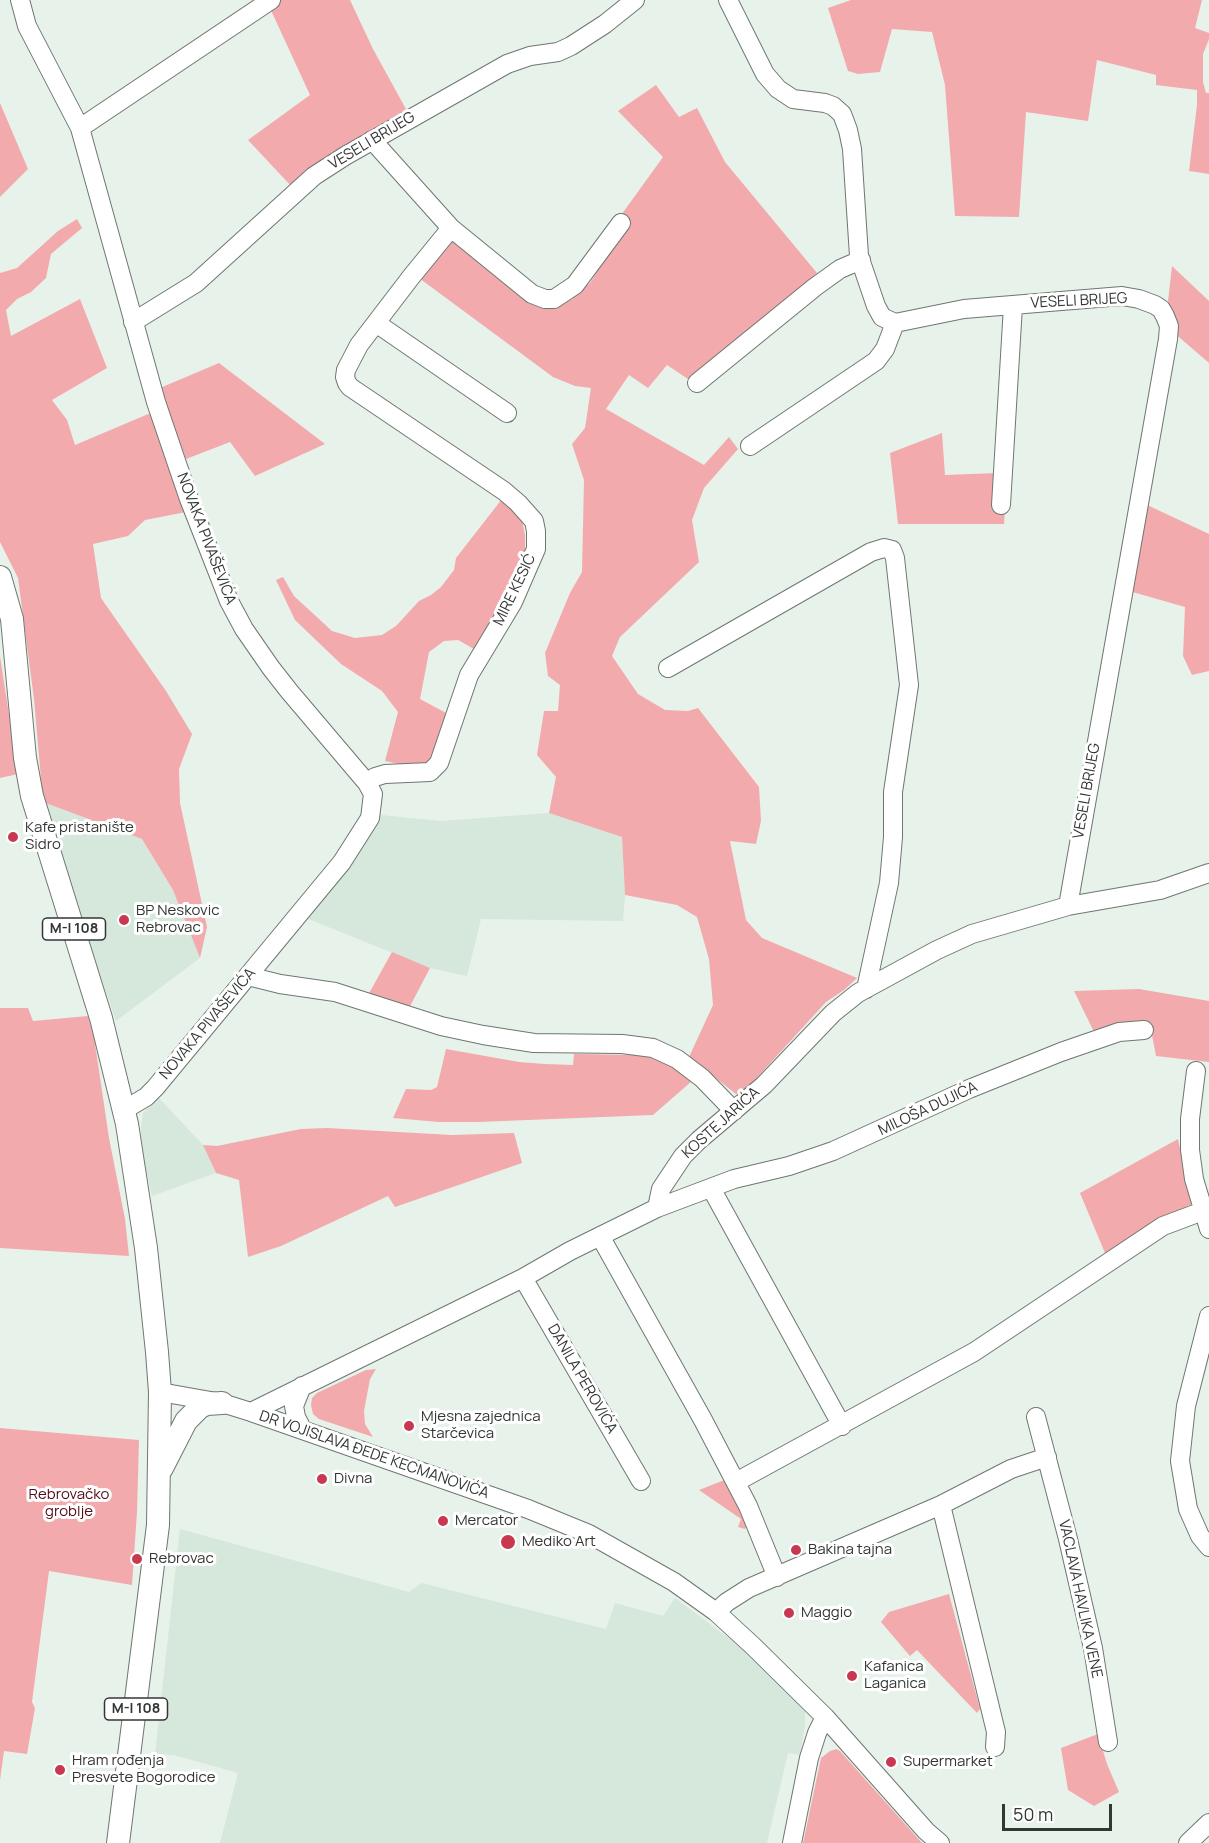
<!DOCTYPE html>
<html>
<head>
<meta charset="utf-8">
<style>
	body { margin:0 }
	#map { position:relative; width:1209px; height:1843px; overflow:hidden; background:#e7f2ea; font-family:Manrope,sans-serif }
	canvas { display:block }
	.scale { position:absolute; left:1002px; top:1804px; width:110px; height:27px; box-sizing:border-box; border:3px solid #333734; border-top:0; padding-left:8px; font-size:18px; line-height:21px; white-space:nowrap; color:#333734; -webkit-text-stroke:4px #fff; paint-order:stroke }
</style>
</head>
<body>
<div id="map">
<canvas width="1209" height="1843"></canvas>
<div class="scale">50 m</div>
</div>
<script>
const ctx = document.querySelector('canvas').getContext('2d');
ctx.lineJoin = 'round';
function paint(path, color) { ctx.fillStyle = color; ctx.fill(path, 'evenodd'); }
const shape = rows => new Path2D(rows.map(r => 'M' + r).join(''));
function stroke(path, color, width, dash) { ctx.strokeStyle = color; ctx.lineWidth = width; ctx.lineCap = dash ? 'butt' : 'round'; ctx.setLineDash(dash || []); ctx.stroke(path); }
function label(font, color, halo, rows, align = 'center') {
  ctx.font = font + ' Manrope,sans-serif'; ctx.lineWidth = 6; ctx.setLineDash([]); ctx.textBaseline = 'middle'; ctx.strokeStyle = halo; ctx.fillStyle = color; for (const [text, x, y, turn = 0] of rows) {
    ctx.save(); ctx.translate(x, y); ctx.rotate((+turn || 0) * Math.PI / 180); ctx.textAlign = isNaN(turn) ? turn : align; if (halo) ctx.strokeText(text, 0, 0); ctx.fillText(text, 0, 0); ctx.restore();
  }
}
paint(shape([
	[43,802,142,839,173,890,200,958,116,1021,71,892],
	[549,813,622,837,625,895,623,921,481,919,467,976,430,968,306,918,331,888,381,815,441,821],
	[158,1097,203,1145,216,1173,152,1196,141,1148,141,1127,143,1113],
	[180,1529,409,1592,422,1583,606,1629,615,1603,663,1616,675,1598,741,1647,805,1711,805,1725,800,1755,788,1753,767,1843,220,1843,238,1773,174,1755,155,1754]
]), '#d6e7db');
paint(shape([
	[281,0,350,0,373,49,407,111,331,153,292,187,248,140,310,95,269,6],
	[851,0,1202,0,1195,28,1209,33,1209,39,1203,54,1203,82,1206,93,1209,93,1209,174,1189,171,1197,105,1197,90,1156,85,1156,75,1097,60,1088,121,1026,112,1019,217,955,216,945,85,932,32,892,29,880,72,858,74,848,71,828,8],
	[656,85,679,117,697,108,725,162,817,273,691,381,667,365,648,388,629,375,606,409,704,465,729,437,738,449,704,488,692,520,699,562,620,637,612,656,638,694,665,710,688,711,698,708,759,787,761,821,756,844,730,841,746,920,762,938,857,978,844,990,826,1002,743,1093,736,1094,689,1057,713,1005,709,959,697,917,677,905,625,895,622,837,549,813,556,777,537,755,544,711,558,711,560,685,548,676,545,653,570,593,582,572,584,480,572,444,585,428,591,388,575,386,553,377,419,278,451,240,529,302,556,306,571,300,590,283,627,224,619,218,663,157,618,111],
	[0,103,28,169,0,197],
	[77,219,82,228,51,254,46,278,31,292,17,299,6,310,11,336,80,299,107,368,52,400,67,420,75,445,153,412,186,512,145,520,128,536,93,544,101,598,166,691,192,734,179,769,180,803,207,927,200,958,173,890,142,839,43,802,34,699,18,578,0,542,0,273,17,268,58,231],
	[1172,266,1209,301,1209,363,1173,332,1168,301],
	[219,363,325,444,255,476,230,442,186,459,160,388],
	[942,433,945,475,998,473,1005,510,1004,524,898,524,890,453],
	[502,499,522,520,525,535,525,550,511,591,474,649,458,640,444,641,429,652,420,699,448,714,433,758,424,765,413,767,385,761,398,712,382,691,341,664,295,620,276,580,283,577,294,596,332,631,355,638,382,635,396,626,419,601,431,595,441,587,454,570,456,558],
	[1145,504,1209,534,1209,671,1192,675,1183,656,1185,607,1129,591],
	[0,656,18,774,0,778],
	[392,952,430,968,407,1012,367,997],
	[1139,989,1209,1001,1209,1062,1156,1056,1150,1025,1096,1036,1074,991],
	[0,1008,28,1008,33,1021,88,1016,94,1037,109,1138,125,1219,129,1256,0,1248],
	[446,1049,519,1062,545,1064,573,1065,574,1054,643,1055,666,1062,692,1081,653,1115,478,1122,439,1122,393,1118,406,1089,431,1090,437,1087],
	[327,1128,452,1135,514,1133,522,1163,395,1207,388,1196,281,1246,248,1257,239,1180,216,1173,203,1145,217,1146,301,1129],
	[1178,1139,1192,1204,1165,1217,1105,1253,1080,1193],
	[376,1369,370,1379,364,1411,365,1424,373,1437,319,1419,313,1414,311,1405,312,1398,317,1393,366,1370],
	[0,1428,139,1440,137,1512,132,1585,49,1571,32,1702,35,1708,27,1754,4,1751,0,1780],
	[727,1479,747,1526,745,1529,738,1527,741,1519,699,1490],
	[949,1594,980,1709,977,1713,917,1650,910,1656,881,1622,889,1612],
	[1098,1734,1107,1764,1119,1792,1094,1806,1068,1790,1061,1748],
	[836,1749,840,1751,922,1843,803,1843,821,1758,830,1751]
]), '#f3aaad');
const minor = shape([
	[20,0,27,26,80,128,156,402,189,499,229,601,244,629,271,668,289,691,367,783,373,794,370,818,342,862,155,1088,146,1097,124,1110],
	[728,0,765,74,778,89,793,99,825,103,833,106,842,114,848,130,852,149,859,256,876,306,882,317,895,323,964,309,1122,296,1139,299,1155,305,1161,309,1165,316,1169,326,1168,339,1068,906],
	[80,128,271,0],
	[451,228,532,294,545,299,554,299,575,285,621,223],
	[133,322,196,283,314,176,345,156,507,64,530,56,558,52,571,46,605,24,635,0],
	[376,323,507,413],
	[697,383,815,287,840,269,861,260],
	[750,446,876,361,885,349,895,323],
	[1001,505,1013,306],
	[668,668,871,552,884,548,892,550,895,558,909,685,893,792,893,837,889,883,866,989],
	[367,783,375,777,385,774,430,772,439,763,469,675,513,602,536,549,536,531,534,521,518,503,504,491,350,387,347,383,345,377,346,370,359,345,411,277,451,228,372,140],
	[248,976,280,984,335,992,441,1026,483,1035,534,1043,622,1044,653,1048,677,1059,702,1078,734,1111],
	[1196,1071,1190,1119,1190,1150,1194,1179,1209,1229],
	[711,1188,842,1426],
	[657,1208,734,1179,789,1166,833,1151,969,1089,1061,1052,1119,1032,1144,1030],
	[600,1236,703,1420,748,1506,777,1577],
	[523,1278,641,1481],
	[1209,1316,1186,1406,1180,1461,1188,1509,1200,1536,1209,1547],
	[302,1386,294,1406,296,1417,302,1429],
	[160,1392,222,1403,251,1412,528,1509,589,1534,674,1582,716,1612,753,1646,825,1717,926,1831,940,1843],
	[251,1412,523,1278,570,1251,657,1208,661,1189,683,1156,699,1140,764,1085,833,1013,858,993,937,950,972,934,1068,906,1160,890,1209,873],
	[1036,1417,1068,1539,1093,1648,1108,1742],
	[736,1482,974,1352,1163,1226,1203,1211],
	[941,1505,996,1732,995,1747],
	[716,1612,727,1602,749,1588,941,1505,1011,1469,1047,1457],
	[792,1843,809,1758,817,1733,825,1717],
	[1188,1843,1209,1823]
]);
const major = shape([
	[0,577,12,619,25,758,32,796,101,1018,127,1124,146,1248,157,1352,160,1392,158,1525,118,1843],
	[162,1468,186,1421,200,1407,207,1404,222,1403]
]);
stroke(minor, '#6e7770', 20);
stroke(major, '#6e7770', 24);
stroke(minor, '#fff', 18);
stroke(major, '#fff', 22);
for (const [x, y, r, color] of [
	[13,837,6,"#c83850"],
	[124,920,6,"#c83850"],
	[409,1426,6,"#c83850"],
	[322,1479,6,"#c83850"],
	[443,1521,6,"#c83850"],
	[508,1542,8,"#c83850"],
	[796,1550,6,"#c83850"],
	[137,1559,6,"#c83850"],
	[789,1613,6,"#c83850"],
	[852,1676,6,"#c83850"],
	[891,1762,6,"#c83850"],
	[60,1770,6,"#c83850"]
]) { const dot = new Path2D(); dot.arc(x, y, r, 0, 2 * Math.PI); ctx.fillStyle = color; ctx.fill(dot); stroke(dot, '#fff', 2); }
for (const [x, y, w] of [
	[74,929,63],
	[136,1709,63]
]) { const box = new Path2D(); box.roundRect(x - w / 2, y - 11, w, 22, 4.5); ctx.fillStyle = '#fff'; ctx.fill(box); stroke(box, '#333734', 1.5); }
label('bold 14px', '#333734', null, [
	["M-I 108",74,929],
	["M-I 108",136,1709]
]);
label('15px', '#333734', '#fff', [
	["VESELI BRIJEG",372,141,-31],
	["VESELI BRIJEG",1079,301,-3],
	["NOVAKA PIVAŠEVIĆA",206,539,69],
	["MIRE KESIĆ",515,590,-64],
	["VESELI BRIJEG",1087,791,-80],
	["NOVAKA PIVAŠEVIĆA",208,1024,-50],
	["MILOŠA DUJIĆA",928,1109,-25],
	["KOSTE JARIĆA",721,1123,-42],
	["DANILA PEROVIĆA",582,1379,60],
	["DR VOJISLAVA ĐEDE KECMANOVIĆA",374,1455,19],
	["VACLAVA HAVLIKA VENE",1080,1599,78]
]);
label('15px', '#333734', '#fff', [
	["Kafe pristanište",25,828],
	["Sidro",25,845],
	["BP Neskovic",136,911],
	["Rebrovac",136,928],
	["Mjesna zajednica",421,1417],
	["Starčevica",421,1434],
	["Divna",334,1479],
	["Mercator",455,1521],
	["Mediko Art",522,1542],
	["Bakina tajna",808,1550],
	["Rebrovac",149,1559],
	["Maggio",801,1613],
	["Kafanica",864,1667],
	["Laganica",864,1684],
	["Hram rođenja",72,1761],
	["Presvete Bogorodice",72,1778],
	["Supermarket",903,1762]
], 'left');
label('15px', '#530c1a', '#fff', [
	["Rebrovačko",69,1495],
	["groblje",69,1512]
]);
</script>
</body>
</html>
